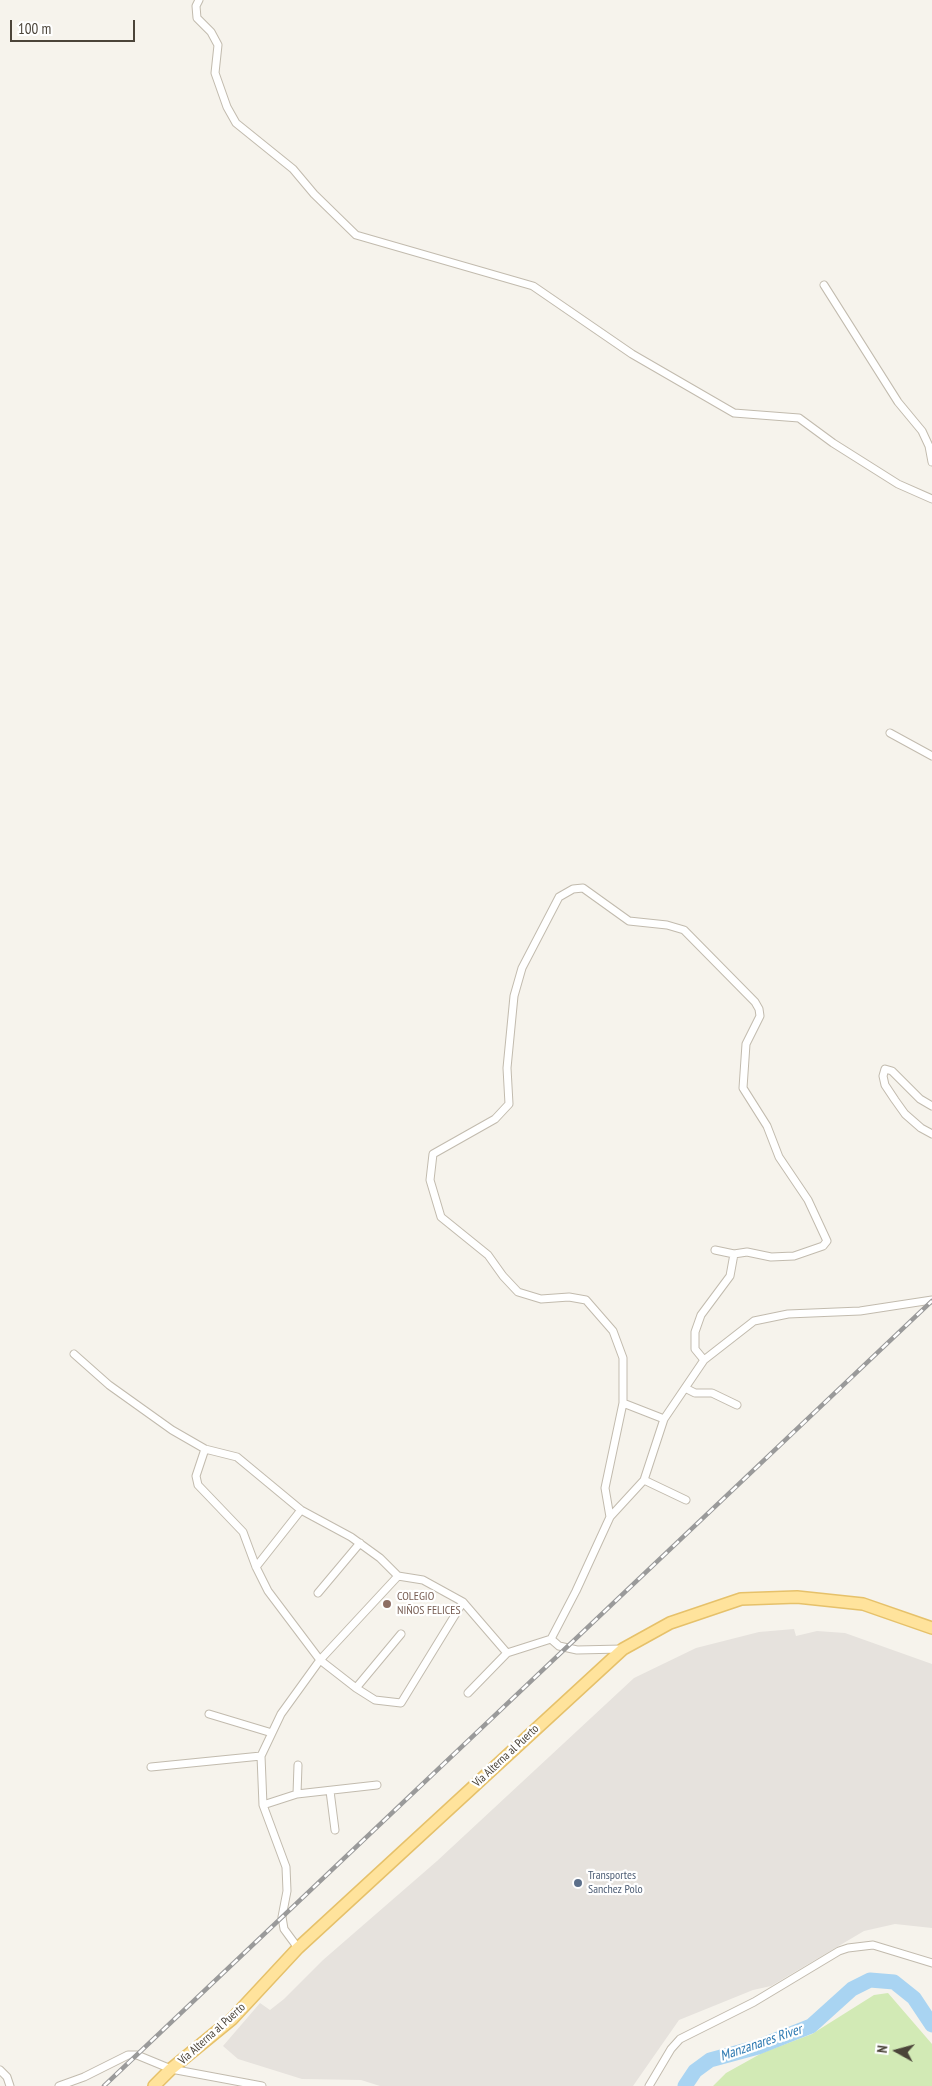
<!DOCTYPE html>
<html>
<head>
<meta charset="utf-8">
<style>
	body { margin:0 }
	#map { position:relative; width:932px; height:2086px; overflow:hidden; background:#f6f3ec; font-family:"PT Sans Narrow",sans-serif }
	canvas { display:block }
	.north { position:absolute; left:872px; top:2026px; width:50px; height:50px; -webkit-text-stroke:4px #fff; paint-order:stroke; rotate:277deg; font-size:14px; font-weight:700; line-height:20px; text-align:center; color:#4b4439 }
	.north::after { content:''; display:block; margin:auto; width:18px; height:22px; background:#4b4439; clip-path:polygon(50% 0,100% 100%,50% 72%,0 100%) }
	.scale { position:absolute; left:10px; top:20px; width:125px; height:22px; box-sizing:border-box; border:2px solid #4b4439; border-top:0; padding-left:6px; font-size:15px; line-height:18px; white-space:nowrap; color:#4b4439; -webkit-text-stroke:4px #fff; paint-order:stroke }
</style>
</head>
<body>
<div id="map">
<canvas width="932" height="2086"></canvas>
<div class="north">N</div>
<div class="scale">100 m</div>
</div>
<script>
const ctx = document.querySelector('canvas').getContext('2d');
ctx.lineJoin = 'round';
function paint(path, color) { ctx.fillStyle = color; ctx.fill(path, 'evenodd'); }
const shape = rows => new Path2D(rows.map(r => 'M' + r).join(''));
function stroke(path, color, width, dash) { ctx.strokeStyle = color; ctx.lineWidth = width; ctx.lineCap = dash ? 'butt' : 'round'; ctx.setLineDash(dash || []); ctx.stroke(path); }
function label(font, color, halo, rows, align = 'center') {
  ctx.font = font + ' "PT Sans Narrow",sans-serif'; ctx.lineWidth = 4.5; ctx.setLineDash([]); ctx.textBaseline = 'middle'; ctx.strokeStyle = halo; ctx.fillStyle = color; for (const [text, x, y, turn = 0] of rows) {
    ctx.save(); ctx.translate(x, y); ctx.rotate((+turn || 0) * Math.PI / 180); ctx.textAlign = isNaN(turn) ? turn : align; if (halo) ctx.strokeText(text, 0, 0); ctx.fillText(text, 0, 0); ctx.restore();
  }
}
paint(shape([
	[794,1629,796,1636,817,1631,845,1633,932,1664,932,1928,895,1924,864,1931,771,1986,753,1990,679,2020,633,2086,380,2086,361,2080,302,2079,238,2059,223,2046,260,2003,270,2010,284,1999,323,1960,437,1861,634,1678,696,1648,759,1632]
]), '#e6e2dd');
paint(shape([
	[888,1993,932,2044,932,2086,713,2086,726,2073,762,2053,812,2034,874,1995]
]), '#d2eab5');
stroke(shape([
	[685,2086,695,2071,710,2060,758,2047,811,2026,852,1989,870,1980,894,1982,914,1998,932,2025]
]), '#a9d4f2', 15);
const street = shape([
	[199,0,196,6,197,18,211,32,218,45,215,73,227,107,236,123,293,169,314,194,356,235,533,286,632,354,734,413,799,418,833,443,898,484,932,499],
	[824,285,898,402,922,431,929,446,932,462],
	[890,733,932,756],
	[932,1106,920,1099,892,1071,885,1069,883,1076,885,1085,895,1100,905,1114,921,1128,932,1134],
	[74,1354,109,1385,172,1430,205,1449,237,1457,301,1510,351,1537,380,1558,398,1576,423,1580,463,1602,507,1653,551,1639,559,1646,577,1650,622,1649],
	[704,1360,695,1349,695,1332,701,1315,730,1276,734,1254],
	[685,1388,695,1393,712,1393,737,1405],
	[623,1403,664,1419],
	[205,1449,196,1476,198,1485,243,1532,256,1567,268,1591,320,1660,356,1688,375,1700,401,1703,463,1602],
	[644,1480,686,1500],
	[610,1517,605,1488,623,1403,623,1358,613,1331,586,1300,569,1297,541,1299,518,1292,503,1276,488,1255,441,1217,430,1180,433,1154,495,1119,509,1104,507,1068,514,996,522,968,559,897,573,889,583,888,629,921,667,925,684,930,755,1002,759,1009,760,1016,746,1044,743,1088,767,1126,779,1157,808,1200,827,1241,823,1246,794,1256,771,1257,747,1252,734,1254,715,1250],
	[256,1567,301,1510],
	[318,1593,360,1543],
	[551,1639,576,1591,610,1517,644,1480,664,1419,704,1360,754,1321,788,1314,860,1311,932,1300],
	[356,1688,401,1634],
	[468,1693,507,1653],
	[209,1714,272,1733],
	[151,1767,261,1756],
	[330,1791,335,1830],
	[297,1794,298,1765],
	[263,1805,297,1794,377,1785],
	[298,1948,284,1929,282,1917,287,1891,286,1867,263,1805,261,1756,281,1714,320,1660,398,1576],
	[0,2070,7,2077,10,2086],
	[59,2086,84,2077,128,2055,137,2055,171,2069,262,2086],
	[649,2086,671,2049,680,2039,754,2002,839,1951,848,1948,873,1945,932,1963]
]);
const primary = shape([
	[154,2086,171,2069,232,2019,298,1948,623,1649,670,1623,741,1599,797,1597,863,1604,932,1628]
]);
stroke(street, '#c2bbae', 9);
stroke(primary, '#e6c16a', 14);
stroke(street, '#fff', 7);
stroke(primary, '#ffe39c', 11);
const rail = shape([
	[104,2086,932,1301]
]);
stroke(rail, '#9a9a9a', 4.5);
stroke(rail, '#fff', 2.5, [8]);
for (const [x, y, r, color] of [
	[387,1604,5,"#8d6e63"],
	[578,1883,5,"#5c6f8a"]
]) { const dot = new Path2D(); dot.arc(x, y, r, 0, 2 * Math.PI); ctx.fillStyle = color; ctx.fill(dot); stroke(dot, '#fff', 2); }
label('12px', '#785e54', '#fff', [
	["COLEGIO",397,1597],
	["NIÑOS FELICES",397,1611]
], 'left');
label('12px', '#4b4439', '#fff', [
	["Vía Alterna al Puerto",506,1756,-43],
	["Vía Alterna al Puerto",212,2034,-42]
]);
label('12px', '#4e5e75', '#fff', [
	["Transportes",588,1876],
	["Sanchez Polo",588,1890]
], 'left');
label('italic 14px', '#2e7ab2', '#fff', [
	["Manzanares River",761,2043,-19]
]);
</script>
</body>
</html>
